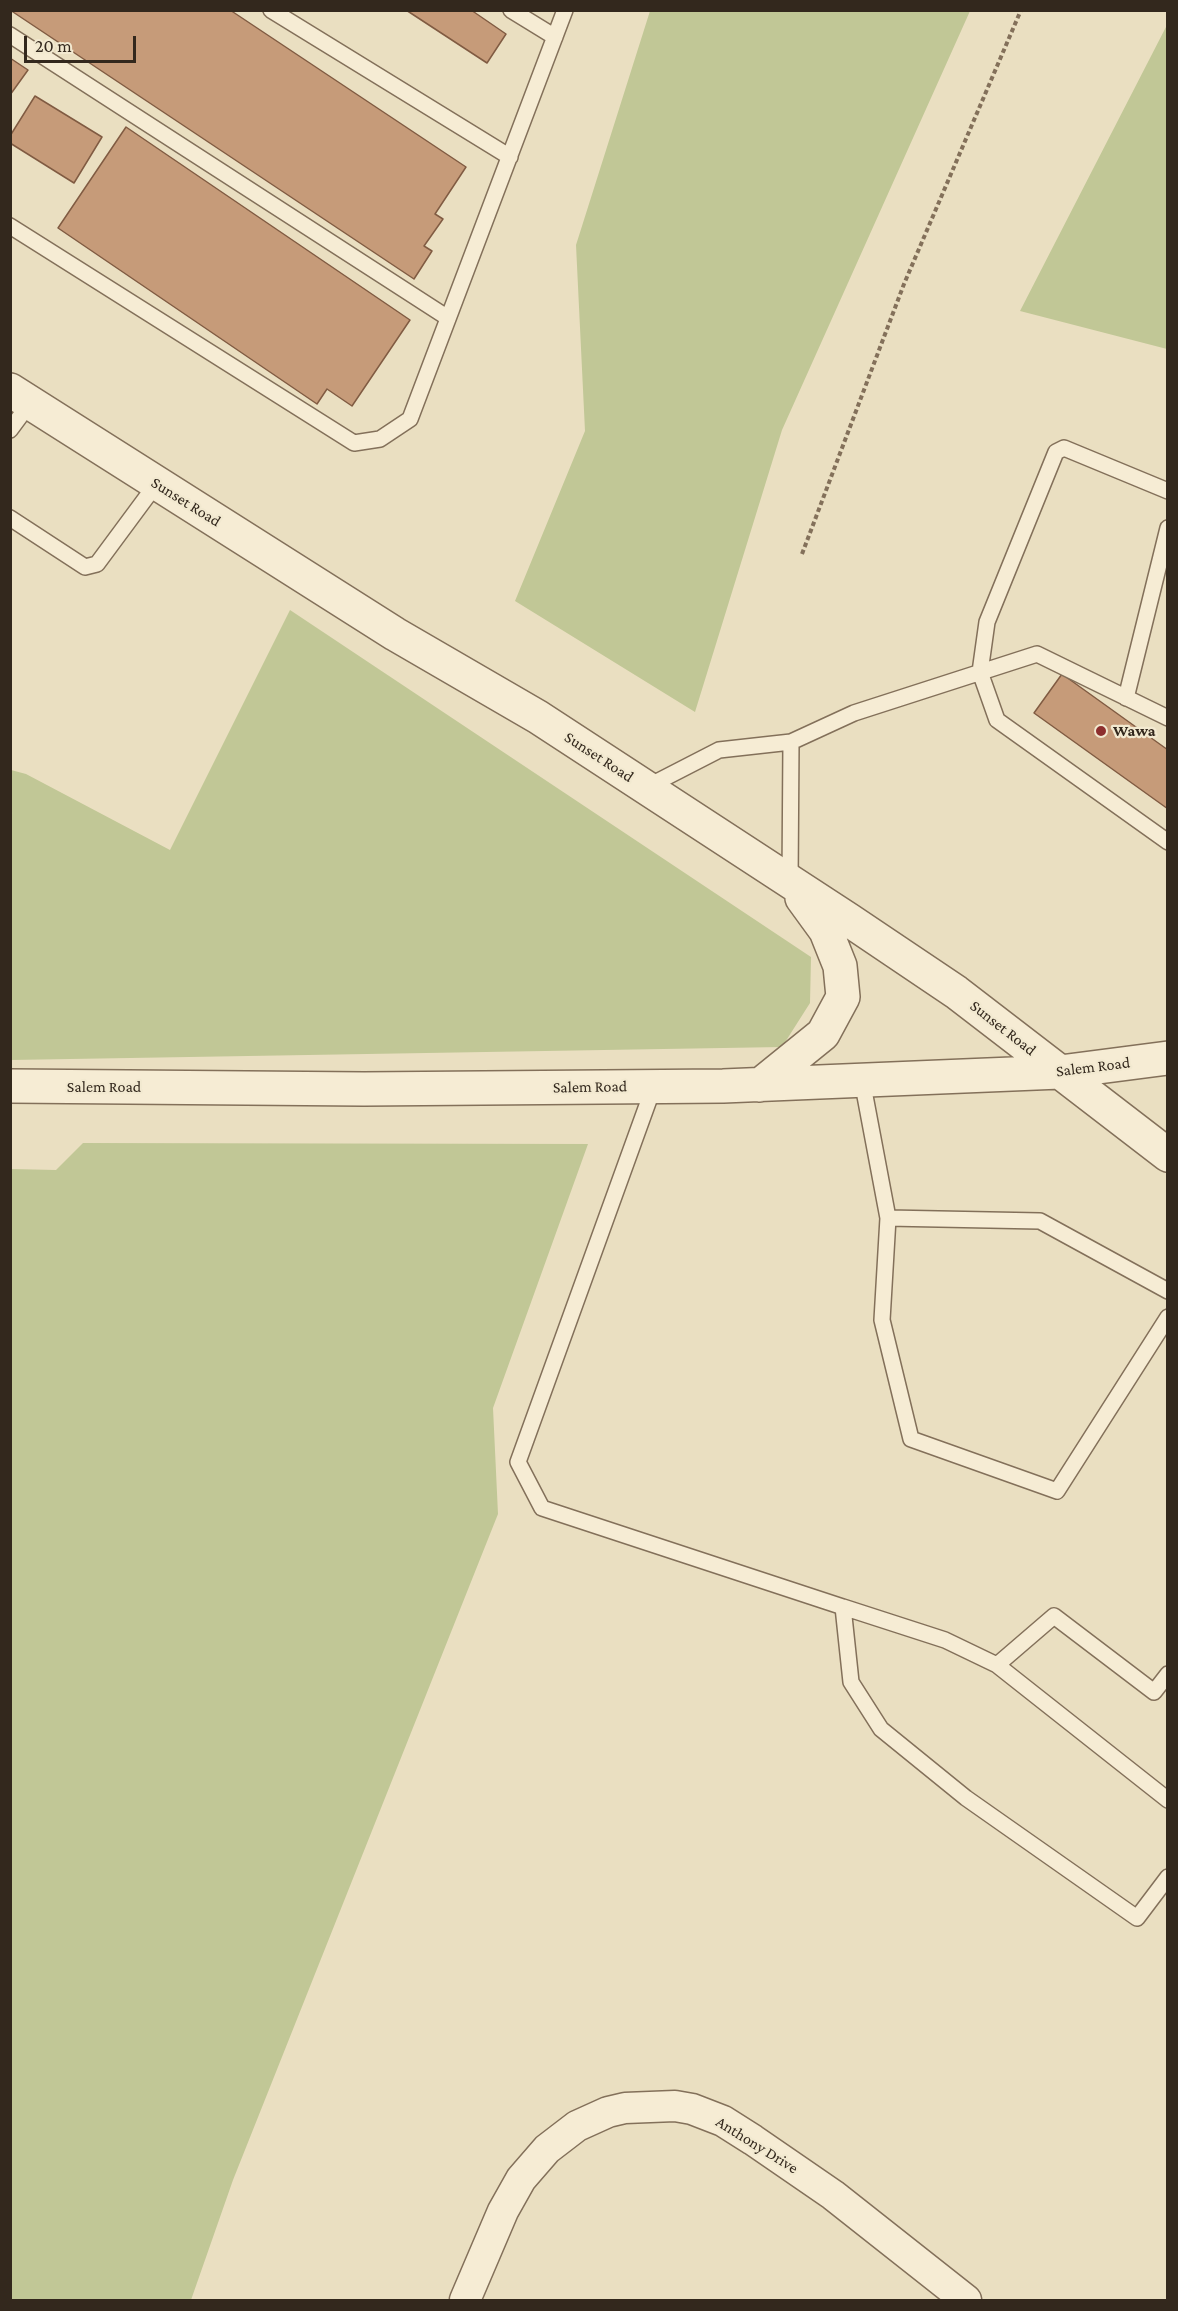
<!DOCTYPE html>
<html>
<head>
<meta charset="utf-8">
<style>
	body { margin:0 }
	#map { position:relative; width:1178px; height:2311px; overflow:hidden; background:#eadfc1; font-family:"Crimson Pro",serif }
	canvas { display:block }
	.frame { position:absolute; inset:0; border:12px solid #33281d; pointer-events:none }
	.scale { position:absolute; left:24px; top:36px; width:112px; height:27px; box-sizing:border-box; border:3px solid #33281d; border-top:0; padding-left:8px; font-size:18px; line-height:21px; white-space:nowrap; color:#33281d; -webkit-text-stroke:4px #f2e9d0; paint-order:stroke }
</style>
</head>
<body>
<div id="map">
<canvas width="1178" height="2311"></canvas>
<div class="frame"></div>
<div class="scale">20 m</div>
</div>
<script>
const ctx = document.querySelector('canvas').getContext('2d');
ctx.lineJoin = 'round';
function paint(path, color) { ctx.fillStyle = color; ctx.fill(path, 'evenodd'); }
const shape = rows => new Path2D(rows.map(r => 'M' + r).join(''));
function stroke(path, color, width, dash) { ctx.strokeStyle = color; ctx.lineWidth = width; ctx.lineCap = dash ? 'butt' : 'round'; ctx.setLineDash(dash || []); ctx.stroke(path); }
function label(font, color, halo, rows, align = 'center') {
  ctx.font = font + ' "Crimson Pro",serif'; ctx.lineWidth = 4.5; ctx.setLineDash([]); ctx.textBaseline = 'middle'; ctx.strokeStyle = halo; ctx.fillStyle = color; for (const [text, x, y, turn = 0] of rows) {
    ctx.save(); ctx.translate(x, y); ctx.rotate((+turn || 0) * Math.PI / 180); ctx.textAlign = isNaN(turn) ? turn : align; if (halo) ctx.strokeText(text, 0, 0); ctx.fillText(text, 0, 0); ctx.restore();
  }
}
paint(shape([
	[650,11,970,11,782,430,695,712,515,601,585,431,576,245],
	[1167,25,1167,349,1020,311],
	[290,610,811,957,810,1003,782,1047,11,1060,10,819,13,811,11,816,11,770,26,774,170,850],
	[83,1143,588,1144,493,1408,498,1514,233,2180,191,2300,11,2300,11,1169,56,1170]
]), '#c1c796');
const building = shape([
	[10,10,230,10,466,167,435,214,443,219,424,246,432,251,414,279,10,10],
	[406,10,471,10,506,34,487,63,406,10],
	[10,58,28,70,10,95,10,58],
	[35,96,102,137,74,183,10,143,10,136,35,96],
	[126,127,410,320,352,406,327,389,317,404,58,228,126,127],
	[1062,674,1168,750,1168,809,1034,713,1062,674]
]);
paint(building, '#c69b79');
stroke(building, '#805b42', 1.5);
const service = shape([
	[271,10,510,157],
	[511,10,555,37],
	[10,35,448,318],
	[10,226,354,443,380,439,410,419,565,10],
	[10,430,30,403],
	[1168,491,1064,448,1056,452,987,622,980,672,997,720,1168,842],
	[10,518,85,567,97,564,157,483],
	[1126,698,1168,528],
	[647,787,719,750,791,742,854,713,1037,654,1168,718],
	[790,882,791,742],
	[862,1080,888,1218,882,1320,911,1439,1057,1491,1168,1317],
	[654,1086,518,1462,542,1508,843,1607,851,1682,881,1729,966,1798,1137,1918,1168,1877],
	[888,1218,1040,1221,1168,1291],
	[843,1607,945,1640,997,1665,1054,1616,1154,1692,1168,1674],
	[997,1665,1168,1800]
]);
const minor = shape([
	[465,2300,503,2211,521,2179,547,2149,577,2126,608,2112,625,2108,675,2106,692,2109,723,2121,753,2140,833,2195,966,2300]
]);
const tertiary = shape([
	[10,390,395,634,538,717,849,920,956,992,1168,1155],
	[760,1085,823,1034,843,997,840,966,826,931,802,898],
	[10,1086,364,1089,723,1086,1060,1072,1168,1058]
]);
stroke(service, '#83705a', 18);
stroke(minor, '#83705a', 33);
stroke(tertiary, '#83705a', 36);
stroke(shape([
	[802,554,904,284,1021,10]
]), '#83705a', 4, [4.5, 3]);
stroke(service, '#f6ecd4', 15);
stroke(minor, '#f6ecd4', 30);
stroke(tertiary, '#f6ecd4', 33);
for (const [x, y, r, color] of [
	[1101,731,6,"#8d2f2e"]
]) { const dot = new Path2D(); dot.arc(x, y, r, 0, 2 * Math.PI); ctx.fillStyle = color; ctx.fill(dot); stroke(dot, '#f2e9d0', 2); }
label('16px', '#33281d', '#f2e9d0', [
	["Sunset Road",186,502,32],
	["Sunset Road",599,757,33],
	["Sunset Road",1003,1028,38],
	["Salem Road",1093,1067,-7],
	["Salem Road",104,1087],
	["Salem Road",590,1087,-1],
	["Anthony Drive",757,2145,32]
]);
label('bold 16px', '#33281d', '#f2e9d0', [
	["Wawa",1113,731]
], 'left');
</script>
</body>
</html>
